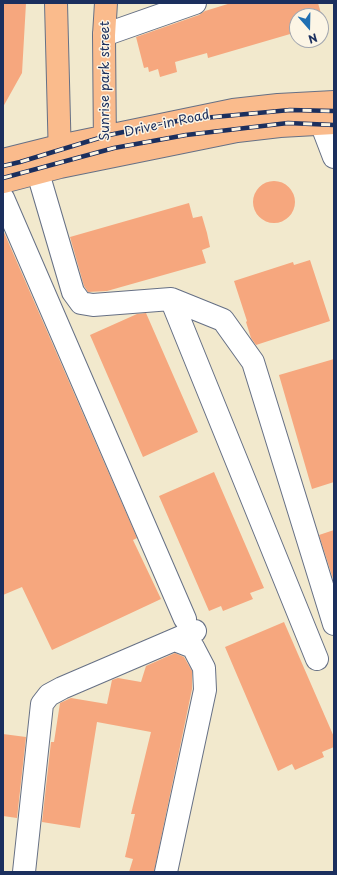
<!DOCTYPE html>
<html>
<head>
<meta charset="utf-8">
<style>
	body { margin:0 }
	#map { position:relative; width:337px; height:875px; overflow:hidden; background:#f2e9cd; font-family:"Playpen Sans",sans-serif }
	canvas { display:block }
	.frame { position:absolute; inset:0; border:4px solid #1b2f5e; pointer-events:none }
	.north { position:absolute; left:289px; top:8px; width:40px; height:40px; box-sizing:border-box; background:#fcf5e5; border:1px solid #a2a6af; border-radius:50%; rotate:160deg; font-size:11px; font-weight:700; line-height:16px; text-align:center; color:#1b2f5e }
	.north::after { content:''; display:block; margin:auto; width:14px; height:18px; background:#1f6fb2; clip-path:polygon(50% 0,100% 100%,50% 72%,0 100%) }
</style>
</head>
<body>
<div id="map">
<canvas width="337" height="875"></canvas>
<div class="frame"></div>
<div class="north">N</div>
</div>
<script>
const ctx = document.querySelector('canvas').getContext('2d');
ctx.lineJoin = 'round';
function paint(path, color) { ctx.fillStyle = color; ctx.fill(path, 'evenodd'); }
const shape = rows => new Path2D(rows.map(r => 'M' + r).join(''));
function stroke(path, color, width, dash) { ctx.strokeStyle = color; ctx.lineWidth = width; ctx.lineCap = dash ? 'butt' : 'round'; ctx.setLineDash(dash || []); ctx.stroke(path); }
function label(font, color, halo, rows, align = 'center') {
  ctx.font = font + ' "Playpen Sans",sans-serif'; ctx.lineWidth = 3; ctx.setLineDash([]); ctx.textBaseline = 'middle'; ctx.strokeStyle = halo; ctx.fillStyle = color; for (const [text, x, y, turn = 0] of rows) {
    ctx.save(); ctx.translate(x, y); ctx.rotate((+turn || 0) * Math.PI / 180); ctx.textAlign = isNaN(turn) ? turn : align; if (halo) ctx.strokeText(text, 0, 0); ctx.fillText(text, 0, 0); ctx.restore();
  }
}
paint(shape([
	[3,3,26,3,22,73,3,107],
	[231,3,318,3,324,24,321,25,321,16,297,16,297,32,208,58,207,53,175,62,177,72,160,77,158,69,149,72,148,67,144,68,136,37,199,15,205,11],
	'253 202a21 21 0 1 1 42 0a21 21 0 1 1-42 0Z',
	[189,203,193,218,202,216,207,233,210,247,202,250,206,263,107,291,88,292,84,286,70,237],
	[3,230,137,538,133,540,161,599,52,650,22,587,3,595],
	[310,260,330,321,256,345,251,338,246,322,247,321,234,281,293,262,294,265],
	[146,313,198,432,143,457,90,335,137,314],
	[334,359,334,482,312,489,279,375],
	[214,472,264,588,250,593,253,599,223,611,221,606,209,611,159,496],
	[334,530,334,582,319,535],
	[284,622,334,737,334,747,322,752,324,757,295,770,292,764,278,771,225,647],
	[175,653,184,657,192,671,192,689,154,872,129,872,133,859,125,857,135,814,131,814,151,732,97,722,80,828,42,822,51,742,54,742,60,703,71,698,107,704,112,680,118,678,141,682,146,666],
	[3,734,26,737,17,818,3,816]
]), '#f6a77e');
const minor = shape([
	[104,35,195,3],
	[321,123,334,157],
	[38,173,73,292,81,303,93,305,171,299,223,320,253,362,334,624],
	[3,198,185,619],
	[171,299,317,659],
	[24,872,42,704,49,695,62,688,195,631],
	[166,872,205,690,204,668,193,647,175,640]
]);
const major = shape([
	[56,3,60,160],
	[105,150,104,35,106,3],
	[3,160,59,146,233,110,278,105,334,102],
	[3,182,60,167,237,131,280,126,334,123]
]);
stroke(minor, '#667085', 24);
stroke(major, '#667085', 24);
stroke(minor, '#fff', 22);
stroke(major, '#fabb8c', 22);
const rail = shape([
	[3,166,20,162,109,135,182,120,290,110,334,111],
	[3,178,114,148,186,135,288,123,334,125]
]);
stroke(rail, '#1b2f5e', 4.5);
stroke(rail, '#fcf5e5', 3, [9]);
label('13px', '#1b2f5e', '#fcf5e5', [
	["Sunrise park street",105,81,-90],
	["Drive-in Road",167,124,-12]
]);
</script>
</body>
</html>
